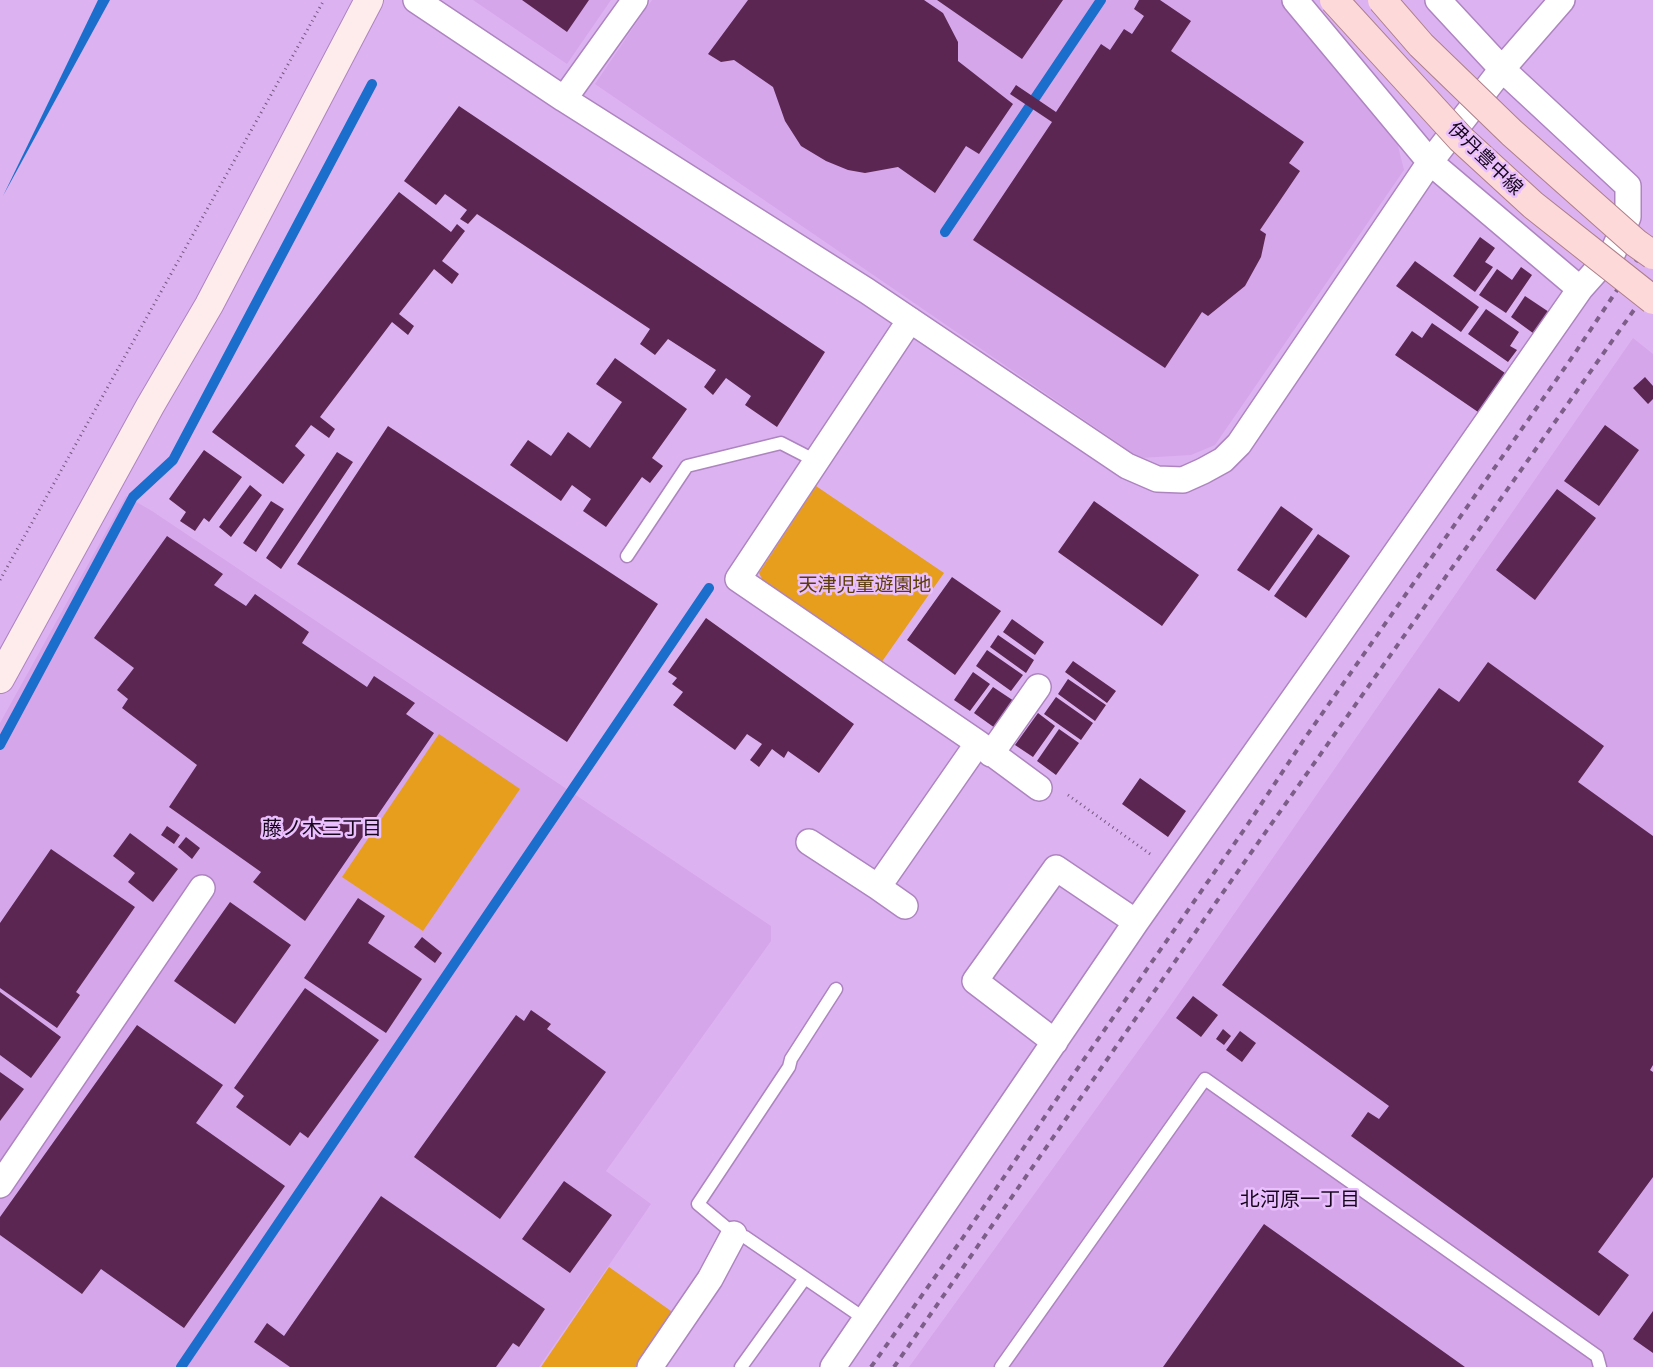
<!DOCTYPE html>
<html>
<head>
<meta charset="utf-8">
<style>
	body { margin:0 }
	canvas { display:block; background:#ddb2f1 }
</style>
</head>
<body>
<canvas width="1653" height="1367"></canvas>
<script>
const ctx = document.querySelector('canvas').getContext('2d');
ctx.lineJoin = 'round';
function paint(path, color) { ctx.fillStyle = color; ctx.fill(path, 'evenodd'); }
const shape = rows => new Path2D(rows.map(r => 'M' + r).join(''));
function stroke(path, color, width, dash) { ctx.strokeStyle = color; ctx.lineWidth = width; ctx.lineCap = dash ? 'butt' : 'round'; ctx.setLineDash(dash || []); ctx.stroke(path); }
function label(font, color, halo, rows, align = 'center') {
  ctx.font = font + ' Cabin,"Noto Sans JP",sans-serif'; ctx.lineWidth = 5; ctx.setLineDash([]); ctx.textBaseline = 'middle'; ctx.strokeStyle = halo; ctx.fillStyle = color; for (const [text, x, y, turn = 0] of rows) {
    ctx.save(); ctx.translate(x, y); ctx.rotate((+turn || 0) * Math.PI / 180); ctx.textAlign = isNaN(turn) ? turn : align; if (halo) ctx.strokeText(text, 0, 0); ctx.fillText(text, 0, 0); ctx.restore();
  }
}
paint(shape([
	[473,0,611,0,567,64],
	[652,0,1287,0,1394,130,1404,170,1215,445,1191,455,1140,458,595,84],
	[1633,338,1653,354,1653,1367,909,1367,1164,1015],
	[126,496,152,511,771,926,771,941,606,1171,651,1204,539,1367,0,1367,0,723]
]), '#d6a6eb');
paint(shape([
	[816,486,944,573,881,663,762,579,759,573],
	[439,734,520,789,423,931,342,877],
	[609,1267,678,1316,642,1367,541,1367]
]), '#e69e1c');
paint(shape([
	[98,0,110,0,3,196]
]), '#1b6ecb');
stroke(shape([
	[945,232,1101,0],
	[0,745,133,497,173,460,372,84],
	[181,1367,709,588]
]), '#1b6ecb', 10);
paint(shape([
	[522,0,589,0,567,32],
	[748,0,924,0,943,13,958,42,958,61,1013,104,979,154,966,146,935,193,898,167,865,173,848,170,826,161,801,146,785,121,773,87,734,60,721,62,708,54],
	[937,0,1063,0,1022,59],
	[1139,0,1160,0,1191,21,1171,51,1304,142,1289,163,1300,171,1260,230,1266,234,1261,257,1245,286,1208,316,1202,312,1165,368,973,240,1052,122,1010,94,1016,85,1056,112,1101,44,1110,50,1124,29,1132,34,1144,16,1134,9],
	[459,106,825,352,777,427,745,405,751,396,726,378,713,395,704,387,716,370,668,339,655,355,640,344,650,329,477,214,468,224,460,219,467,210,445,194,436,205,404,181],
	[399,192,451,232,457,224,465,231,442,261,459,274,452,284,434,269,399,314,414,326,408,335,392,322,320,417,335,429,329,438,311,425,295,446,305,455,283,484,212,432],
	[1480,237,1495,248,1485,262,1493,267,1475,292,1453,276],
	[1415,261,1479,307,1461,332,1396,286],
	[1521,267,1532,275,1506,313,1479,295,1497,269,1512,280],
	[1525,296,1552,314,1537,336,1511,317],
	[1486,309,1519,332,1510,346,1517,350,1508,362,1468,334],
	[1432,323,1505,373,1478,412,1395,355,1412,331,1422,338],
	[615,358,687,409,652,458,663,466,650,483,642,477,606,527,583,511,591,499,572,485,561,501,510,465,528,440,551,456,568,432,590,448,622,402,596,384],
	[1645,377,1653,386,1653,399,1648,404,1633,388],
	[1605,425,1639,450,1599,506,1564,481],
	[388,426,658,604,567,742,297,564],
	[204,450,242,477,209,522,204,518,195,531,180,521,186,512,169,499],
	[337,452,353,462,281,569,266,558],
	[250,485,262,495,231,537,219,527],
	[1557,489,1596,518,1535,600,1496,570],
	[271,501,284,509,256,552,243,543],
	[1094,501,1199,575,1162,626,1058,552],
	[1281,506,1313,529,1269,591,1237,570],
	[1318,534,1350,556,1306,618,1274,596],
	[167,536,223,574,214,585,246,606,255,594,309,632,302,643,367,687,374,676,415,703,406,714,434,733,305,921,253,882,261,872,169,807,197,765,122,708,128,699,117,690,134,668,94,638],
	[952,577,1001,611,955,675,907,640],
	[706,618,854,724,819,773,788,751,784,758,772,749,759,767,750,760,762,744,747,734,735,750,673,705,683,692,672,684,677,678,668,672],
	[1012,619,1044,642,1035,655,1003,632],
	[998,635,1034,660,1026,673,990,647],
	[987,650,1023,675,1011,691,976,666],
	[1073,661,1116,691,1107,703,1065,672],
	[1488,662,1604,746,1578,782,1653,836,1653,1065,1650,1070,1653,1072,1653,1177,1598,1252,1629,1275,1599,1316,1351,1136,1368,1112,1379,1119,1389,1106,1222,985,1439,688,1459,702],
	[973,672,990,684,970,711,954,700],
	[1068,679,1106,705,1095,721,1058,694],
	[993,687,1014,701,995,728,974,713],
	[1056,697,1093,723,1081,740,1044,714],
	[1038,713,1055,726,1033,757,1015,745],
	[1059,729,1079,743,1056,775,1037,761],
	[1140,778,1186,811,1168,837,1122,804],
	[167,826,180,835,174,844,161,835],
	[130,833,178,869,153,902,128,882,135,873,113,856],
	[186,837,200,848,192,859,178,847],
	[51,849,135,907,76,992,80,995,57,1028,0,988,0,923],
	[358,898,385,916,368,943,422,979,386,1033,304,978],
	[230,902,291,945,235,1024,174,981],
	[422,937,442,953,435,963,414,947],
	[305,988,379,1040,308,1138,300,1132,290,1146,236,1107,244,1096,234,1088],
	[0,992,61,1037,31,1078,0,1055],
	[1193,996,1218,1015,1201,1037,1176,1018],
	[531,1010,551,1024,547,1029,606,1072,500,1219,414,1157,516,1015,524,1021],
	[137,1025,223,1085,196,1123,285,1186,184,1328,101,1269,82,1294,0,1235,0,1217],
	[1223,1029,1231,1036,1224,1045,1216,1039],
	[1240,1031,1256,1043,1242,1062,1226,1050],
	[0,1072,24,1089,0,1121],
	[564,1181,612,1215,570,1273,522,1239],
	[381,1196,545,1309,519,1347,513,1343,496,1367,290,1367,254,1342,267,1323,284,1336],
	[1264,1224,1465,1367,1163,1367],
	[1653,1311,1653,1353,1633,1339]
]), '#5b2651');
const lane = shape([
	[627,556,687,466,781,443,816,461],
	[836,989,791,1059,789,1067,698,1204,734,1234,745,1237,865,1319],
	[741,1367,805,1278],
	[1001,1367,1205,1079,1597,1356,1600,1367]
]);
const street = shape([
	[416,0,564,99,867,291,1127,466,1157,479,1183,480,1203,471,1223,460,1239,444,1430,162,1502,69,1562,0],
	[1295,0,1430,162,1580,289,1613,252,1628,217,1628,186,1502,69,1438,0],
	[564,99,635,0],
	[910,320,738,579,978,743,1039,788],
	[991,754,1038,687],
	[809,842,878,887,905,906],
	[878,887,978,743],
	[1055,1042,975,981,1056,868,1136,922],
	[0,1185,202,888],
	[650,1367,710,1279,734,1234],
	[833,1367,1136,922,1335,640,1580,289]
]);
const secondary = shape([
	[0,679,150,406,209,305,369,0]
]);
stroke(lane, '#ae84c0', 15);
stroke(street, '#ae84c0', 28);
stroke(secondary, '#ae84c0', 30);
stroke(shape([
	[0,580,324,0],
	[1068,795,1150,854]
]), '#745780', 3, [1, 4]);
stroke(lane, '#fff', 12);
stroke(street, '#fff', 25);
stroke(secondary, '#feeced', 28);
stroke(shape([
	[871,1367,962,1239,1071,1078,1246,827,1305,738,1573,356,1653,236],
	[894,1367,1217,901,1653,283]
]), '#7c5e89', 4, [6, 6]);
const primaryBridge = shape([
	[1334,0,1461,139,1533,205,1653,300],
	[1382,0,1421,45,1512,133,1636,243,1653,255]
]);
stroke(primaryBridge, '#ac7f88', 30, []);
stroke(primaryBridge, '#fdd9da', 28);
label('19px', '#17071d', '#eabffe', [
	["伊丹豊中線",1485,159,44]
]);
label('19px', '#5b3c06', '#eabffe', [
	["天津児童遊園地",865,585]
]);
label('20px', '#17071d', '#eabffe', [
	["藤ノ木三丁目",322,829],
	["北河原一丁目",1300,1200]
]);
</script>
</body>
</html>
